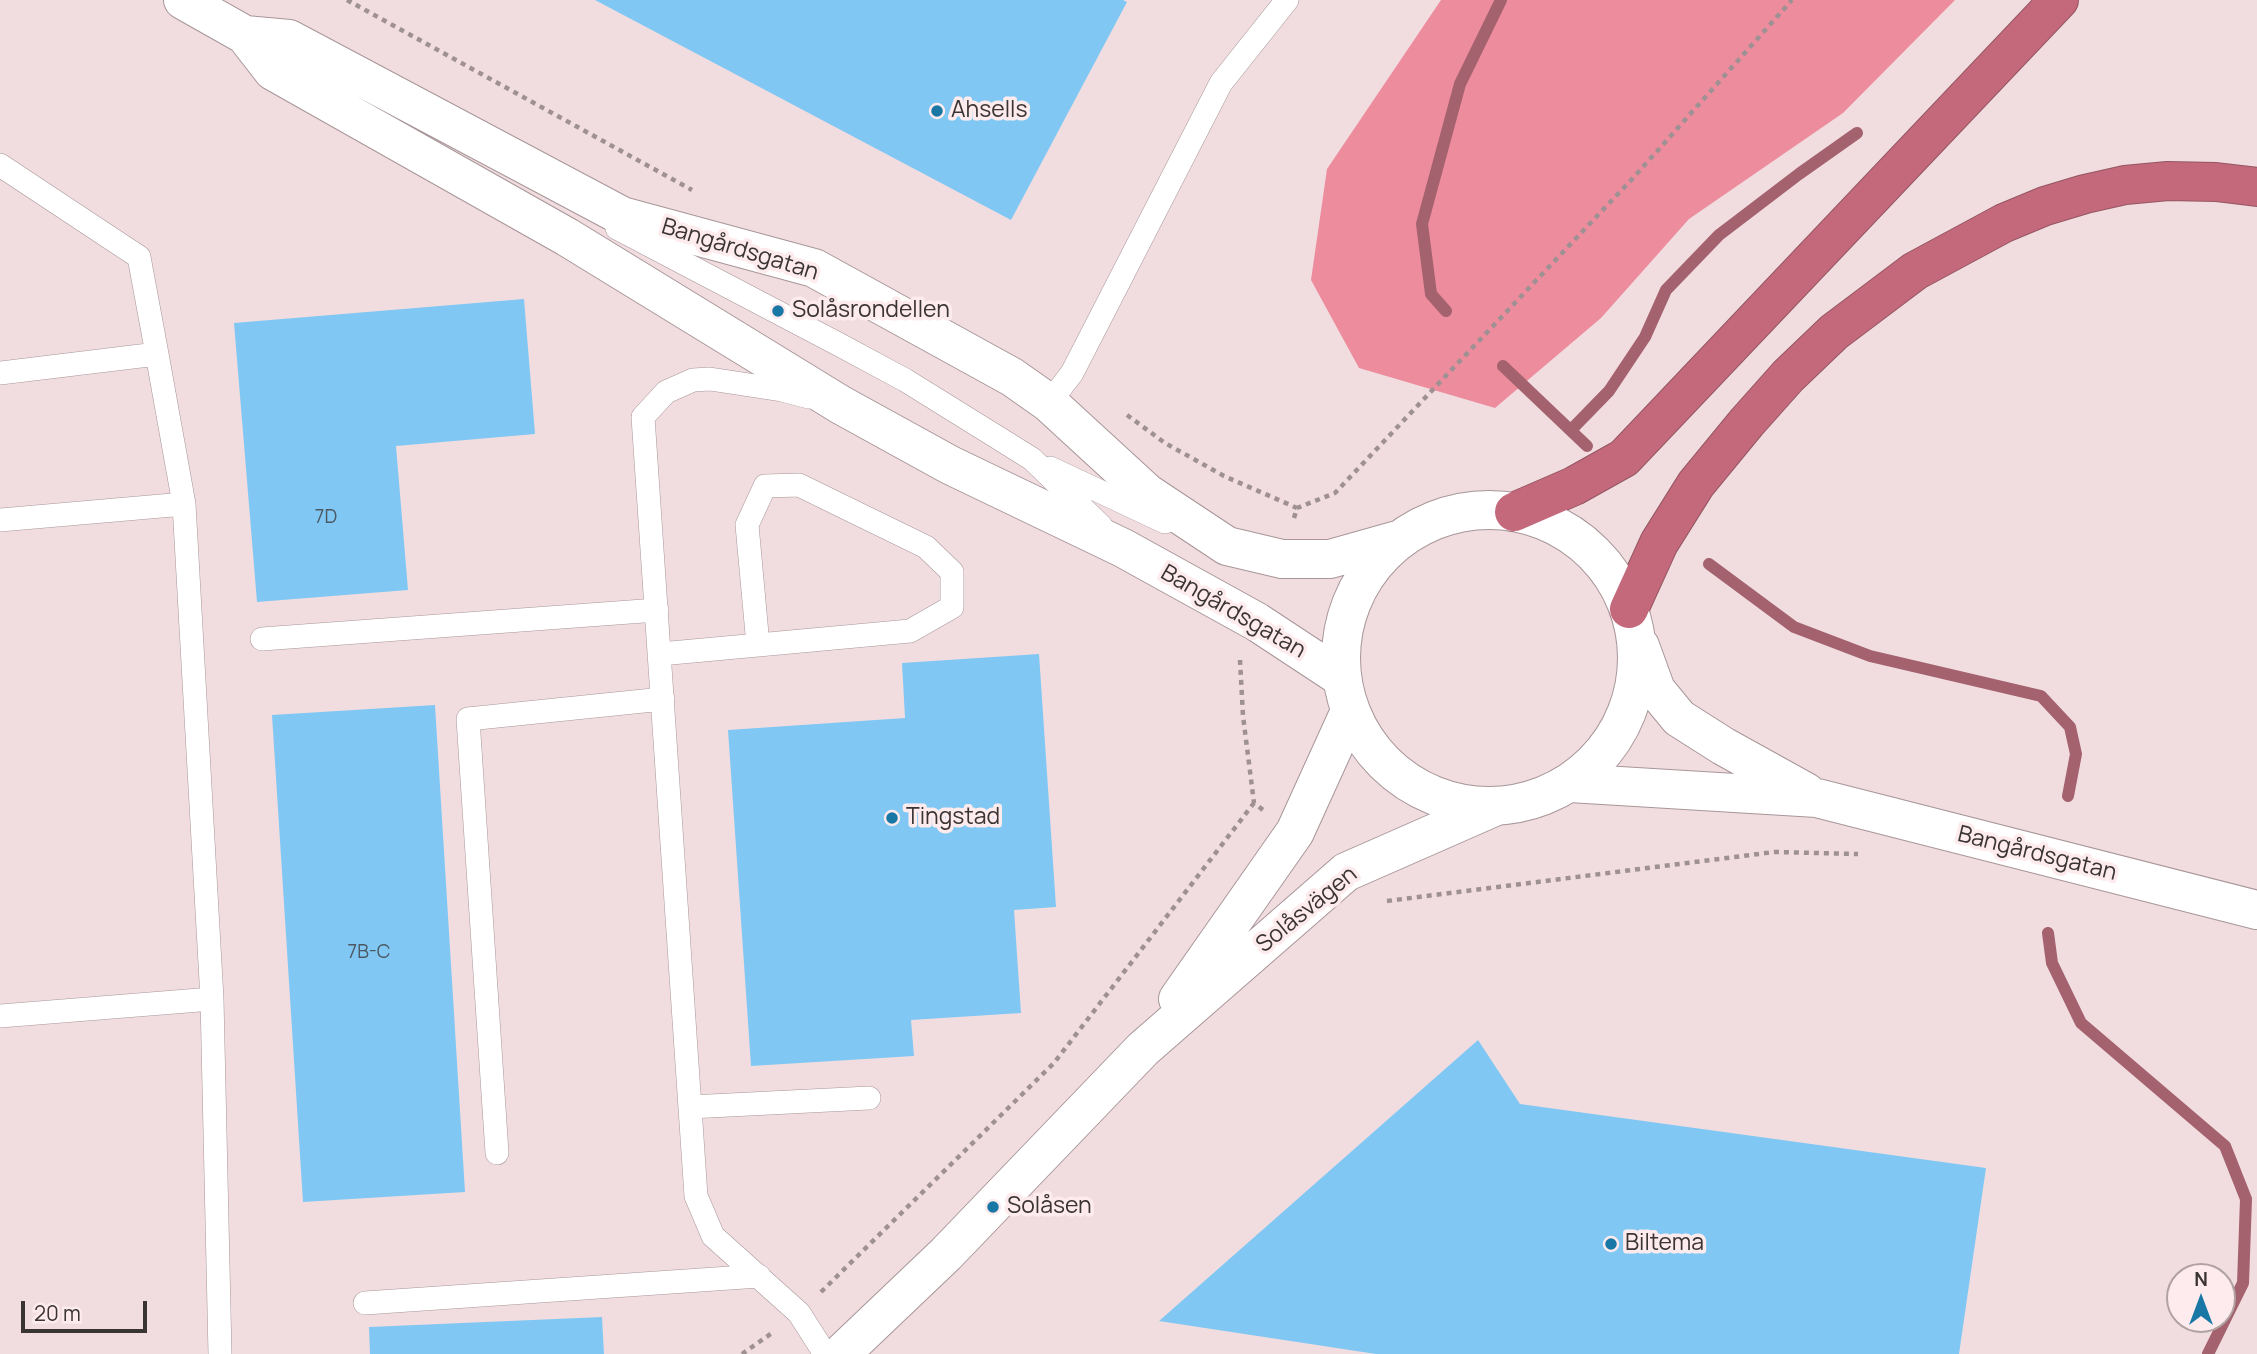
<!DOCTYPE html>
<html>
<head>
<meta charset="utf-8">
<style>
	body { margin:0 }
	#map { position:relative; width:2257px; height:1354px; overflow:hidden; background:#f1dde0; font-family:Manrope,sans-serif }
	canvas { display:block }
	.north { position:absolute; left:2166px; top:1263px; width:70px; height:70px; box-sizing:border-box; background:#feebed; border:2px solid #b0a2a3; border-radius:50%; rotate:0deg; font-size:19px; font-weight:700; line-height:28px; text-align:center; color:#3b3435 }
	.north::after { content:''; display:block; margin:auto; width:24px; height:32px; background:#1877a5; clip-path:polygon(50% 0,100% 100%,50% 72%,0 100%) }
	.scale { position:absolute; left:21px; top:1301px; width:126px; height:32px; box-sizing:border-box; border:4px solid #3b3435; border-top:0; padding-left:9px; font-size:21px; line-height:24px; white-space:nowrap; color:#3b3435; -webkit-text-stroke:5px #feebed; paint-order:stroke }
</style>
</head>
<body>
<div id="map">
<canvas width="2257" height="1354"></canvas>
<div class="north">N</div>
<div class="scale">20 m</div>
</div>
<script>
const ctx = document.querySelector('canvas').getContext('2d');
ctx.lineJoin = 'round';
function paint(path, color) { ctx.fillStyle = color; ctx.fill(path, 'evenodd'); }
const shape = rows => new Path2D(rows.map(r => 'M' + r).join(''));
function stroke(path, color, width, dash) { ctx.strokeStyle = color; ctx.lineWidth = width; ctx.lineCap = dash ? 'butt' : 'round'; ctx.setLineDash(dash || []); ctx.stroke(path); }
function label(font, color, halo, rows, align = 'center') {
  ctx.font = font + ' Manrope,sans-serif'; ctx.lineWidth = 7; ctx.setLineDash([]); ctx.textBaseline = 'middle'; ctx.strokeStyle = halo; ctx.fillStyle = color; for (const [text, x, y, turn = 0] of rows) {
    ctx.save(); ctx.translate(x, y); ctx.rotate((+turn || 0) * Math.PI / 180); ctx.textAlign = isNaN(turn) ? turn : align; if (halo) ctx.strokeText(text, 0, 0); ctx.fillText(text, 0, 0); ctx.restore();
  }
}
paint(shape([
	[1441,0,1955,0,1843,113,1689,219,1601,318,1495,408,1359,368,1311,280,1327,169]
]), '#ec8c9d');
stroke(shape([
	[1446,311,1431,294,1422,224,1460,84,1501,0],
	[1503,366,1587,446],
	[1571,430,1609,391,1645,337,1666,290,1719,235,1799,174,1857,133],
	[1709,564,1794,627,1870,656,2041,696,2070,727,2076,754,2068,796],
	[2048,933,2052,963,2081,1023,2225,1146,2246,1199,2243,1283,2208,1354]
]), '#a4616e', 12);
paint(shape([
	[595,0,1123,0,1127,2,1011,220],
	[524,299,535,434,396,446,408,590,257,602,234,323],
	[1039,654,1056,907,1014,910,1021,1013,911,1020,914,1056,751,1066,728,730,905,718,902,663],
	[435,705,465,1192,303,1202,272,715],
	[1478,1040,1520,1104,1986,1168,1959,1354,1376,1354,1159,1321],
	[602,1317,604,1354,370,1354,369,1327]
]), '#80c8f3');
const service = shape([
	[0,165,139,257,157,354,184,504,212,999,220,1354],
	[617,228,838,344,905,380,1000,439,1032,459,1101,526],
	[0,373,157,354],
	[809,397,782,390,710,379,693,380,666,392,643,417,696,1196,713,1236,799,1313,825,1354],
	[1049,403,1072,373,1221,83,1287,0],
	[1050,468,1165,522],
	[0,520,184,504],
	[262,639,657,610],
	[660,654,758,645,910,631,952,607,952,572,926,547,799,485,765,486,747,525,758,645],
	[0,1016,212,999],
	[690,1107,869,1098],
	[497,1153,468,719,663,699],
	[365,1303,759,1276]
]);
const tertiary = shape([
	[1178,999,1295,832,1350,711],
	[841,1354,946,1254,1143,1049,1346,872,1494,807]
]);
const secondary = shape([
	[183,0,245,35,273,71,567,237,841,405,950,465,1123,548,1257,622,1342,678],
	[245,35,289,39,622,216,814,268,1012,377,1049,403,1147,493,1227,546,1282,559,1330,559,1401,539],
	'1341 658a148 148 0 1 1 296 0a148 148 0 1 1-296 0Z',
	[1640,646,1656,690,1679,718,1723,746,1806,792],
	[1570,783,1817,798,2257,910]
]);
const motorway = shape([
	[1514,512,1574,486,1624,458,2059,0],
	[1629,609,1659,543,1696,484,1747,422,1788,376,1834,332,1915,271,2004,223,2045,206,2085,194,2125,185,2168,181,2216,182,2257,187]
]);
stroke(service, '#a89699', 24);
stroke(tertiary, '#a89699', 40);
stroke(secondary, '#a89699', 40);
stroke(motorway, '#945662', 40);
stroke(shape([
	[347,0,692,190],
	[1127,415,1165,443,1224,476,1297,508],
	[1294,518,1297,508,1335,493,1634,177,1792,0],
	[1240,660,1243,716,1254,803,1263,810],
	[1387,901,1774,852,1858,854],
	[821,1292,1054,1063,1254,803],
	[742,1354,772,1333]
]), '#9f9193', 4.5, [5, 5]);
stroke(service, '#fff', 23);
stroke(tertiary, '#fff', 38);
stroke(secondary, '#fff', 38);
stroke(motorway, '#c4697b', 38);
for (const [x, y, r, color] of [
	[937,111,7,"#1877a5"],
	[778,311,7,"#1877a5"],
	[892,818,7,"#1877a5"],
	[993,1207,7,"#1877a5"],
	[1611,1244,7,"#1877a5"]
]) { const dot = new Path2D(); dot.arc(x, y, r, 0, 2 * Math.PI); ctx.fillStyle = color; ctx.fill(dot); stroke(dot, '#feebed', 2.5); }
label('19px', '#4c5964', null, [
	["7D",326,518],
	["7B-C",369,953]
]);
label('23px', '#3b3435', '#feebed', [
	["Ahsells",951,111],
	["Solåsrondellen",792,311],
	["Tingstad",906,818],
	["Solåsen",1007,1207],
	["Biltema",1625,1244]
], 'left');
label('23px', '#3b3435', '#feebed', [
	["Bangårdsgatan",740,250,17],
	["Bangårdsgatan",1233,612,30],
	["Bangårdsgatan",2037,854,14],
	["Solåsvägen",1307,910,-39]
]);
</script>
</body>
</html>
